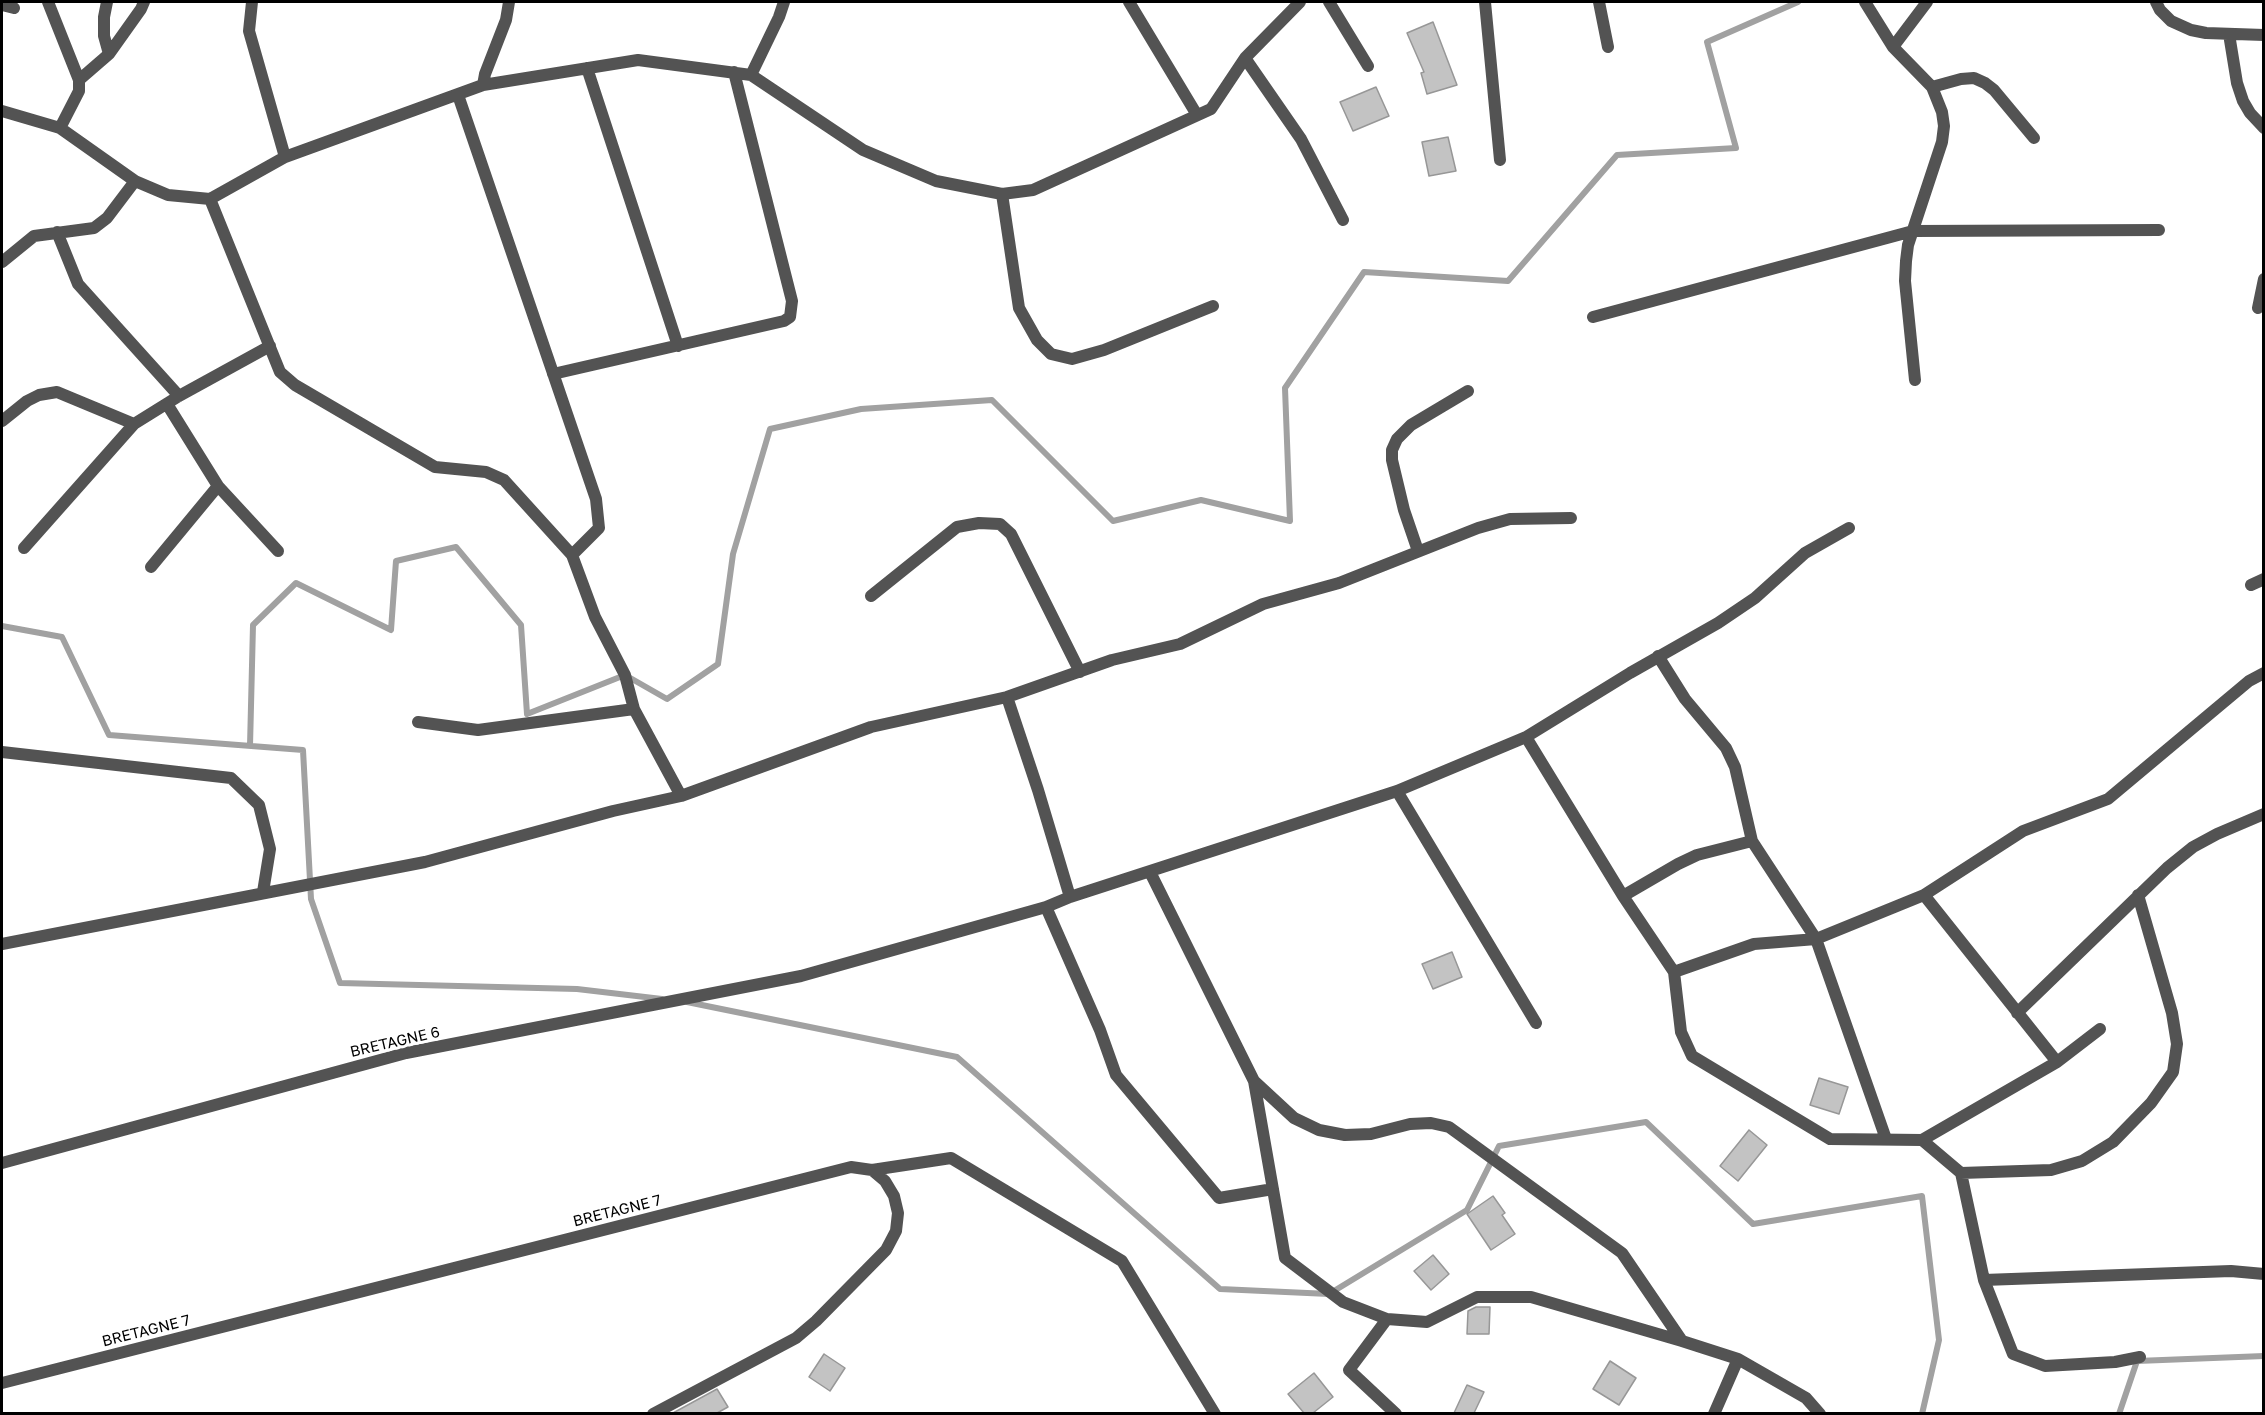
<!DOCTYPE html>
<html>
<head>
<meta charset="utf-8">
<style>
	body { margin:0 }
	#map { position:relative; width:2265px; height:1415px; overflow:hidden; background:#fff; font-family:"Golos Text",sans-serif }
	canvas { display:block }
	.frame { position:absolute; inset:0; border:3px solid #000; pointer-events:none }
</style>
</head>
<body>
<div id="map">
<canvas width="2265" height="1415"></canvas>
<div class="frame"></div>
</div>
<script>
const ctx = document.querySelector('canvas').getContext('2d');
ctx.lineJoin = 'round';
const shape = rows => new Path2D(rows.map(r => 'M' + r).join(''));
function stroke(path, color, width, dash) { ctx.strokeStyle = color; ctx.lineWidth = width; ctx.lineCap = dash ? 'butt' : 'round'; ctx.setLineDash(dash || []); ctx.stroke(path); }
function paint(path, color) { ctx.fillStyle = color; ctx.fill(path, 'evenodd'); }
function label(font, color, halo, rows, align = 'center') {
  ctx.font = font + ' "Golos Text",sans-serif'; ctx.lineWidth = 6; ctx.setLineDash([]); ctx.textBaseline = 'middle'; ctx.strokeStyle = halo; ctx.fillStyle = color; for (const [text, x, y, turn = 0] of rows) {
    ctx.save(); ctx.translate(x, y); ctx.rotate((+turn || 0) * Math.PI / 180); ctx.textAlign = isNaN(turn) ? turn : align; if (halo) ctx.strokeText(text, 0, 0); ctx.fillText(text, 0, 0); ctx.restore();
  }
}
stroke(shape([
	[2,626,62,637,109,735,303,750,311,899,340,983,577,989,662,999],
	[250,746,253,625,296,583,391,630,396,561,456,547,521,625,527,714,625,675,667,699,718,664,733,554,770,429,861,409,992,400,1113,521,1201,500,1290,521,1285,388,1364,272,1508,281,1617,155,1736,148,1707,42,1798,2],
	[687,1002,957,1057,1220,1289,1329,1294,1467,1210,1499,1146,1646,1122,1753,1224,1922,1196,1939,1340,1922,1414],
	[2119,1414,2137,1361,2264,1356]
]), '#a1a1a1', 6);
const building = shape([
	[1433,22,1457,85,1427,94,1421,73,1424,72,1407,33,1433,22],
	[1376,87,1389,116,1353,131,1340,102,1376,87],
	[1448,137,1456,171,1429,176,1422,142,1448,137],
	[1452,952,1462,977,1433,989,1422,964,1452,952],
	[1819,1078,1848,1087,1839,1114,1810,1105,1819,1078],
	[1749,1130,1767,1145,1738,1181,1720,1166,1749,1130],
	[1493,1196,1505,1213,1502,1215,1515,1234,1491,1250,1467,1214,1493,1196],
	[1433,1255,1449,1274,1431,1290,1414,1271,1433,1255],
	[1476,1307,1490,1307,1489,1334,1467,1334,1468,1311,1476,1307],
	[824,1354,845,1368,830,1391,809,1377,824,1354],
	[1610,1361,1636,1378,1619,1405,1593,1389,1610,1361],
	[1314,1373,1333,1397,1313,1413,1304,1413,1288,1394,1314,1373],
	[1467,1385,1484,1392,1474,1413,1454,1413,1467,1385],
	[717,1389,728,1407,717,1413,673,1413,717,1389]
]);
paint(building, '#c3c3c3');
stroke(building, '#979797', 1.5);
stroke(shape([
	[48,2,79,80,79,91,60,128],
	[107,2,104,17,104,36,109,54],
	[252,2,249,31,285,157],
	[1129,2,1197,115],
	[1329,2,1368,66],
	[1485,2,1500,160],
	[1599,2,1608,47],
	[1865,2,1893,47,1932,87,1942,112,1944,126,1942,142,1908,245,1906,261,1905,281,1915,380],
	[2156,2,2160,10,2171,21,2191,30,2206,33,2264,35],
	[2,5,14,8],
	[2229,34,2237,83,2243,101,2250,113,2264,128],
	[1893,47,1927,2],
	[1245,58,1301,139,1343,220],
	[587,68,678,346],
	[751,75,779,17,784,2],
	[79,80,109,54,141,9,144,2],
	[483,85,485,74,506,20,509,2],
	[1932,87,1961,79,1974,78,1985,83,1994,90,2034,138],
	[458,95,596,499,599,528,572,555],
	[2,111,60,128,135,181,168,195,210,199,285,157,483,85,638,60,751,75,863,150,936,181,1002,194,1033,190,1211,109,1245,58,1300,2],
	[1002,194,1019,308,1037,340,1051,354,1072,359,1104,350,1213,306],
	[210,199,280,372,295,385,435,467,486,472,504,480,572,555,595,617,625,675,634,709,681,796],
	[57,232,78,284,179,396],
	[2,262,34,236,94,228,107,218,135,181],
	[2258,308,2264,279],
	[1593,317,1913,231,2159,230],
	[553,374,784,321,790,317,792,301,734,72],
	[167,404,218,486,278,551],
	[2,421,27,401,39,395,57,392,134,424],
	[24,548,134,424,179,396,270,346],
	[1418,551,1404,510,1392,460,1392,450,1397,439,1411,425,1468,391],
	[151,567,218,486],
	[2251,585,2264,579],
	[871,596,957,527,979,523,1000,524,1011,534,1080,672],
	[1658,656,1685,699,1726,748,1735,767,1752,841,1816,939,1886,1139],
	[1007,697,1038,790,1070,897,1397,791,1526,737,1623,896,1674,972,1754,944,1816,939,1924,895,2023,831,2108,799,2249,681,2264,673],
	[418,722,478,730,634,709],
	[1526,737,1630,673,1718,623,1755,598,1805,553,1849,528],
	[2,752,231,778,259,805,270,849,263,892],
	[1397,791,1536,1023],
	[1150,872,1254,1081,1285,1258,1343,1302,1387,1319,1427,1322,1477,1297,1531,1297,1682,1341,1738,1359,1806,1398,1820,1414],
	[1924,895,2057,1062],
	[1623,896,1678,864,1697,855,1752,841],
	[1046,907,1100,1030,1116,1075,1219,1198,1273,1189],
	[2,944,425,862,613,811,681,796,871,727,1007,697,1112,660,1180,644,1263,604,1339,583,1478,528,1510,519,1571,518],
	[1674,972,1681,1032,1692,1056,1830,1139,1922,1140,2057,1062,2100,1029],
	[2017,1013,2167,868,2193,847,2217,834,2264,814],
	[1254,1081,1294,1118,1319,1130,1345,1135,1371,1134,1410,1124,1431,1123,1449,1127,1622,1253,1682,1341],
	[1922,1140,1961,1173,1984,1280,2013,1354,2045,1366,2115,1362,2140,1357],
	[2,1163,406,1053,801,976,1046,907,1070,897],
	[872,1170,951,1158,1122,1261,1215,1414],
	[1961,1173,2051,1170,2082,1161,2113,1142,2151,1103,2173,1072,2177,1044,2172,1013,2138,895],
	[1984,1280,2231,1271,2264,1274],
	[1387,1319,1349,1370,1396,1414],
	[2,1383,851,1167,872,1170,885,1181,894,1196,898,1213,896,1231,886,1250,816,1321,796,1338,653,1414],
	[1714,1414,1738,1359]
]), '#535353', 12);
label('15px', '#000', '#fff', [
	["BRETAGNE 6",395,1042,-13],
	["BRETAGNE 7",617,1211,-14],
	["BRETAGNE 7",146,1331,-14]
]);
</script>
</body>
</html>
